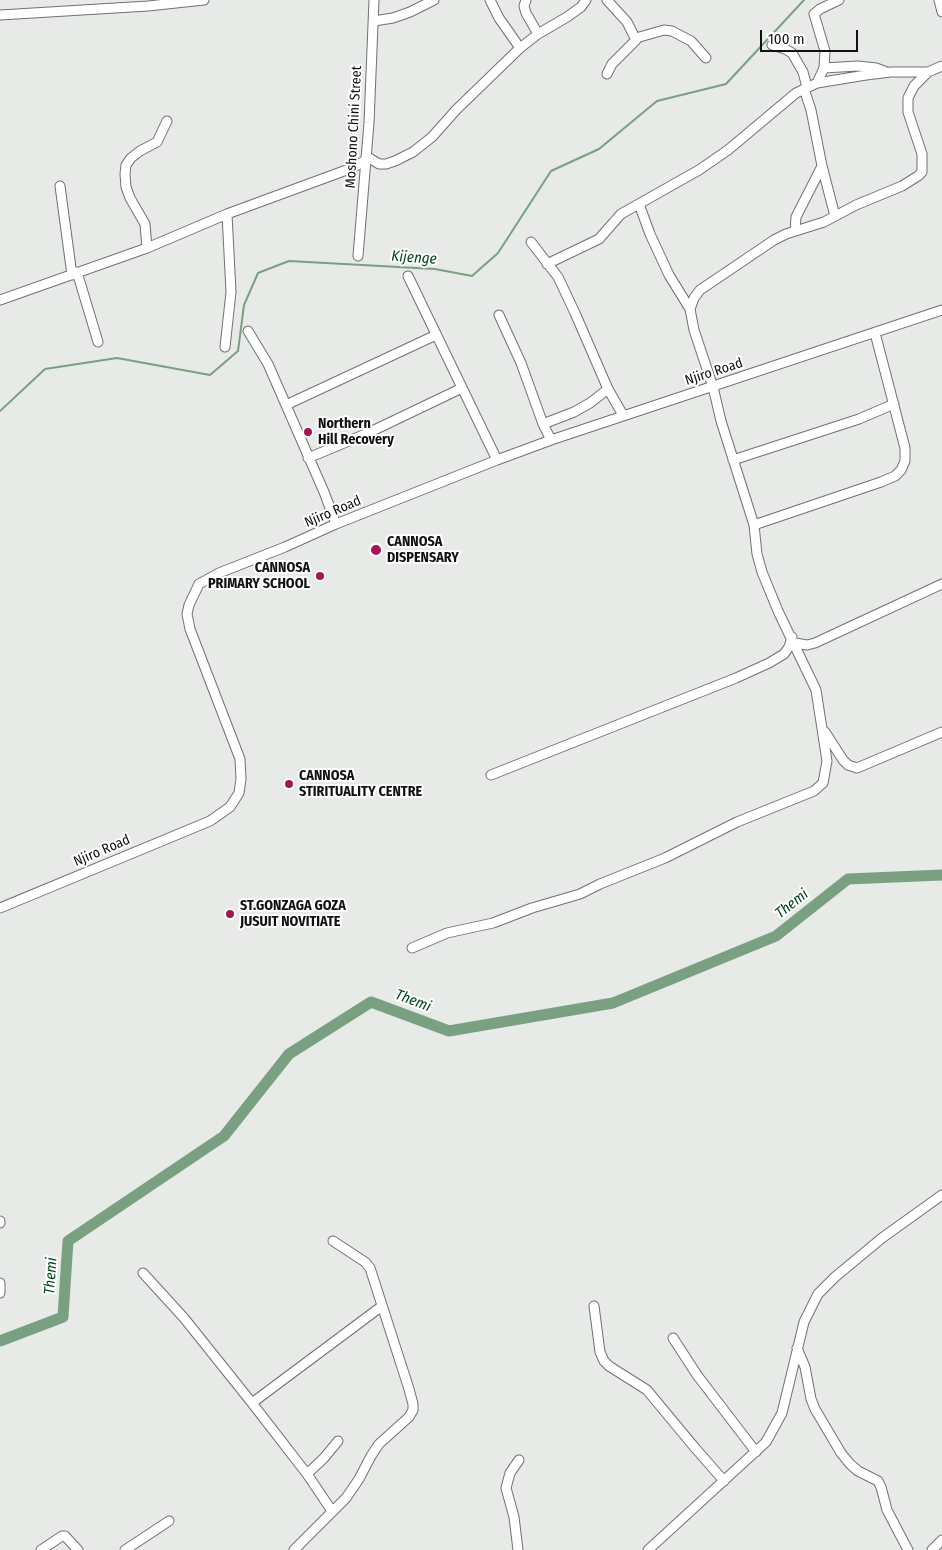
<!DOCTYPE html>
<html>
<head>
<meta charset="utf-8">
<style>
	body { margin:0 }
	#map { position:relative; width:942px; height:1550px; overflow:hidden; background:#e7eae7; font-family:"Fira Sans Condensed",sans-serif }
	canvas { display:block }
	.scale { position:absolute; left:760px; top:30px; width:98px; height:22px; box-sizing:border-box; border:2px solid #101110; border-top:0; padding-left:6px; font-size:15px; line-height:18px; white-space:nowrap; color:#101110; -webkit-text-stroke:4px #fff; paint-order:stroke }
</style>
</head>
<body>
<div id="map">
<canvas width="942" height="1550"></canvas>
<div class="scale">100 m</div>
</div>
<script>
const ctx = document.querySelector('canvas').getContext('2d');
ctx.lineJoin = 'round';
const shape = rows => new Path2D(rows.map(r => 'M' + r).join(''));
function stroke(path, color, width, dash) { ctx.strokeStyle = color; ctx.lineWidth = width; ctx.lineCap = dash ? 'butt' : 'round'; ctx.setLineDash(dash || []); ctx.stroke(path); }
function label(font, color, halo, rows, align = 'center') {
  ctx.font = font + ' "Fira Sans Condensed",sans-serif'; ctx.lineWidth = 4; ctx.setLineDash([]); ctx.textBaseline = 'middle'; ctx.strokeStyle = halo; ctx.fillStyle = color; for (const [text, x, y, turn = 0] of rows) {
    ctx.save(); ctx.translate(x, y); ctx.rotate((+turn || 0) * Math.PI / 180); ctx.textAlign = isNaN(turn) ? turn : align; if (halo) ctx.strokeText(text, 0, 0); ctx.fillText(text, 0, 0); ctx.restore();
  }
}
stroke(shape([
	[0,411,45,369,117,358,210,375,238,351,244,305,258,273,289,261,435,269,472,276,498,253,551,171,599,149,657,101,726,84,804,0]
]), '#7aa082', 2);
stroke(shape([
	[0,1341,63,1317,68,1241,224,1136,289,1054,371,1002,449,1031,613,1003,776,936,848,879,942,875]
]), '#7aa082', 11);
const minor = shape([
	[490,0,499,18,520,48],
	[526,0,524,6,526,13,538,34],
	[607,0,627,22,636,40,612,64,607,74],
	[939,0,942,12],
	[0,15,148,6,204,0],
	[374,21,393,18,410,12,434,0],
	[636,38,664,30,672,31,691,41,706,58],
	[772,45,785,49,792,53,803,72,807,87],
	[824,68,858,66,876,68,884,71],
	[817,83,824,68,825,51,814,14,820,9,839,0],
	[804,89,811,110,822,166,835,216],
	[366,156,379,164,386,164,395,161,413,152,432,137,456,110,520,48,538,34,567,17,581,7,586,0],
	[60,186,72,275],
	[639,204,650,234,669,275,690,309],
	[795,231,796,217,822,166],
	[531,242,558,277,575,313,608,389,623,415],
	[147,248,145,224,130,198,126,187,125,174,126,165,131,158,140,151,157,142,167,121],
	[358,256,369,123,374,0],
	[547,264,599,239,621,214,699,170,728,150,796,93,817,83,866,75,891,72,928,72],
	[77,272,98,342],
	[408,276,497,460],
	[0,300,147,248,227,214,352,168,366,160],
	[499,315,521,363,543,424,551,440],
	[248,331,268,364,324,492,336,524],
	[225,347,231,292,227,214],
	[286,405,436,335],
	[543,424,574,412,590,403,608,389],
	[308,458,368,433,462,388],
	[733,460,859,419,894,404],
	[754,525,881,482,895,476,901,470,905,461,905,448,875,333],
	[795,643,807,645,815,643,942,584],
	[825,732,843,760,848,765,857,768,942,732],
	[491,775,736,678,769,663,784,654,789,647,792,637],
	[0,908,210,821,230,807,239,793,241,779,240,759,190,629,187,614,189,605,199,584,219,573,285,547,336,524,497,460,551,440,942,310],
	[412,948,447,933,493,923,532,908,580,894,600,884,665,858,737,822,814,791,823,783,827,761,816,690,778,611,762,572,757,554,754,525,721,421,713,387,694,330,690,309,694,298,700,290,774,240,786,234,824,222,856,205,902,186,918,176,922,172,922,154,908,112,908,98,914,86,928,72,942,66],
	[0,1221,0,1223],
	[143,1273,184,1318,252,1403,307,1474,332,1511],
	[0,1283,0,1293],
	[594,1306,600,1352,604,1361,609,1366,647,1390,696,1449,724,1481],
	[673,1338,697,1375,756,1452],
	[797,1348,805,1367,811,1399,815,1409,841,1453,850,1464,858,1471,878,1481,881,1487,887,1510,908,1550],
	[252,1403,382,1306],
	[307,1474,324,1458,338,1441],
	[41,1550,62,1536,65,1536,78,1550],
	[125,1550,169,1521],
	[294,1550,346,1498,359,1479,371,1456,379,1444,409,1417,413,1410,413,1404,409,1389,370,1268,365,1262,333,1241],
	[518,1550,514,1517,506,1488,510,1473,519,1460],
	[648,1550,766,1442,782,1413,804,1322,818,1294,835,1277,882,1238,942,1195],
	[932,1550,942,1540]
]);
stroke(minor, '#6f7270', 11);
stroke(minor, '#fff', 9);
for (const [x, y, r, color] of [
	[308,432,5,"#a61555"],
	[376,550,6,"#a61555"],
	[320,576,5,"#a61555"],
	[289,784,5,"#a61555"],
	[230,914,5,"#a61555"]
]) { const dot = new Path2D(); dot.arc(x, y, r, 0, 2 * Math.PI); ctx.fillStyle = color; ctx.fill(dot); stroke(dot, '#fff', 2); }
label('14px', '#101110', '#fff', [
	["Moshono Chini Street",354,127,-87],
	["Njiro Road",714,372,-18],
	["Njiro Road",333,512,-23],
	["Njiro Road",102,851,-23]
]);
label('bold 14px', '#101110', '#fff', [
	["Northern",318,424],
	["Hill Recovery",318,440],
	["CANNOSA",387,542],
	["DISPENSARY",387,558],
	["CANNOSA",310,568,"right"],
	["PRIMARY SCHOOL",310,584,"right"],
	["CANNOSA",299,776],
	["STIRITUALITY CENTRE",299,792],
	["ST.GONZAGA GOZA",240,906],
	["JUSUIT NOVITIATE",240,922]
], 'left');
label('italic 15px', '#024720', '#fff', [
	["Kijenge",414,258,4],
	["Themi",792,904,-38],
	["Themi",413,1001,21],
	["Themi",51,1276,-86]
]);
</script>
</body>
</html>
